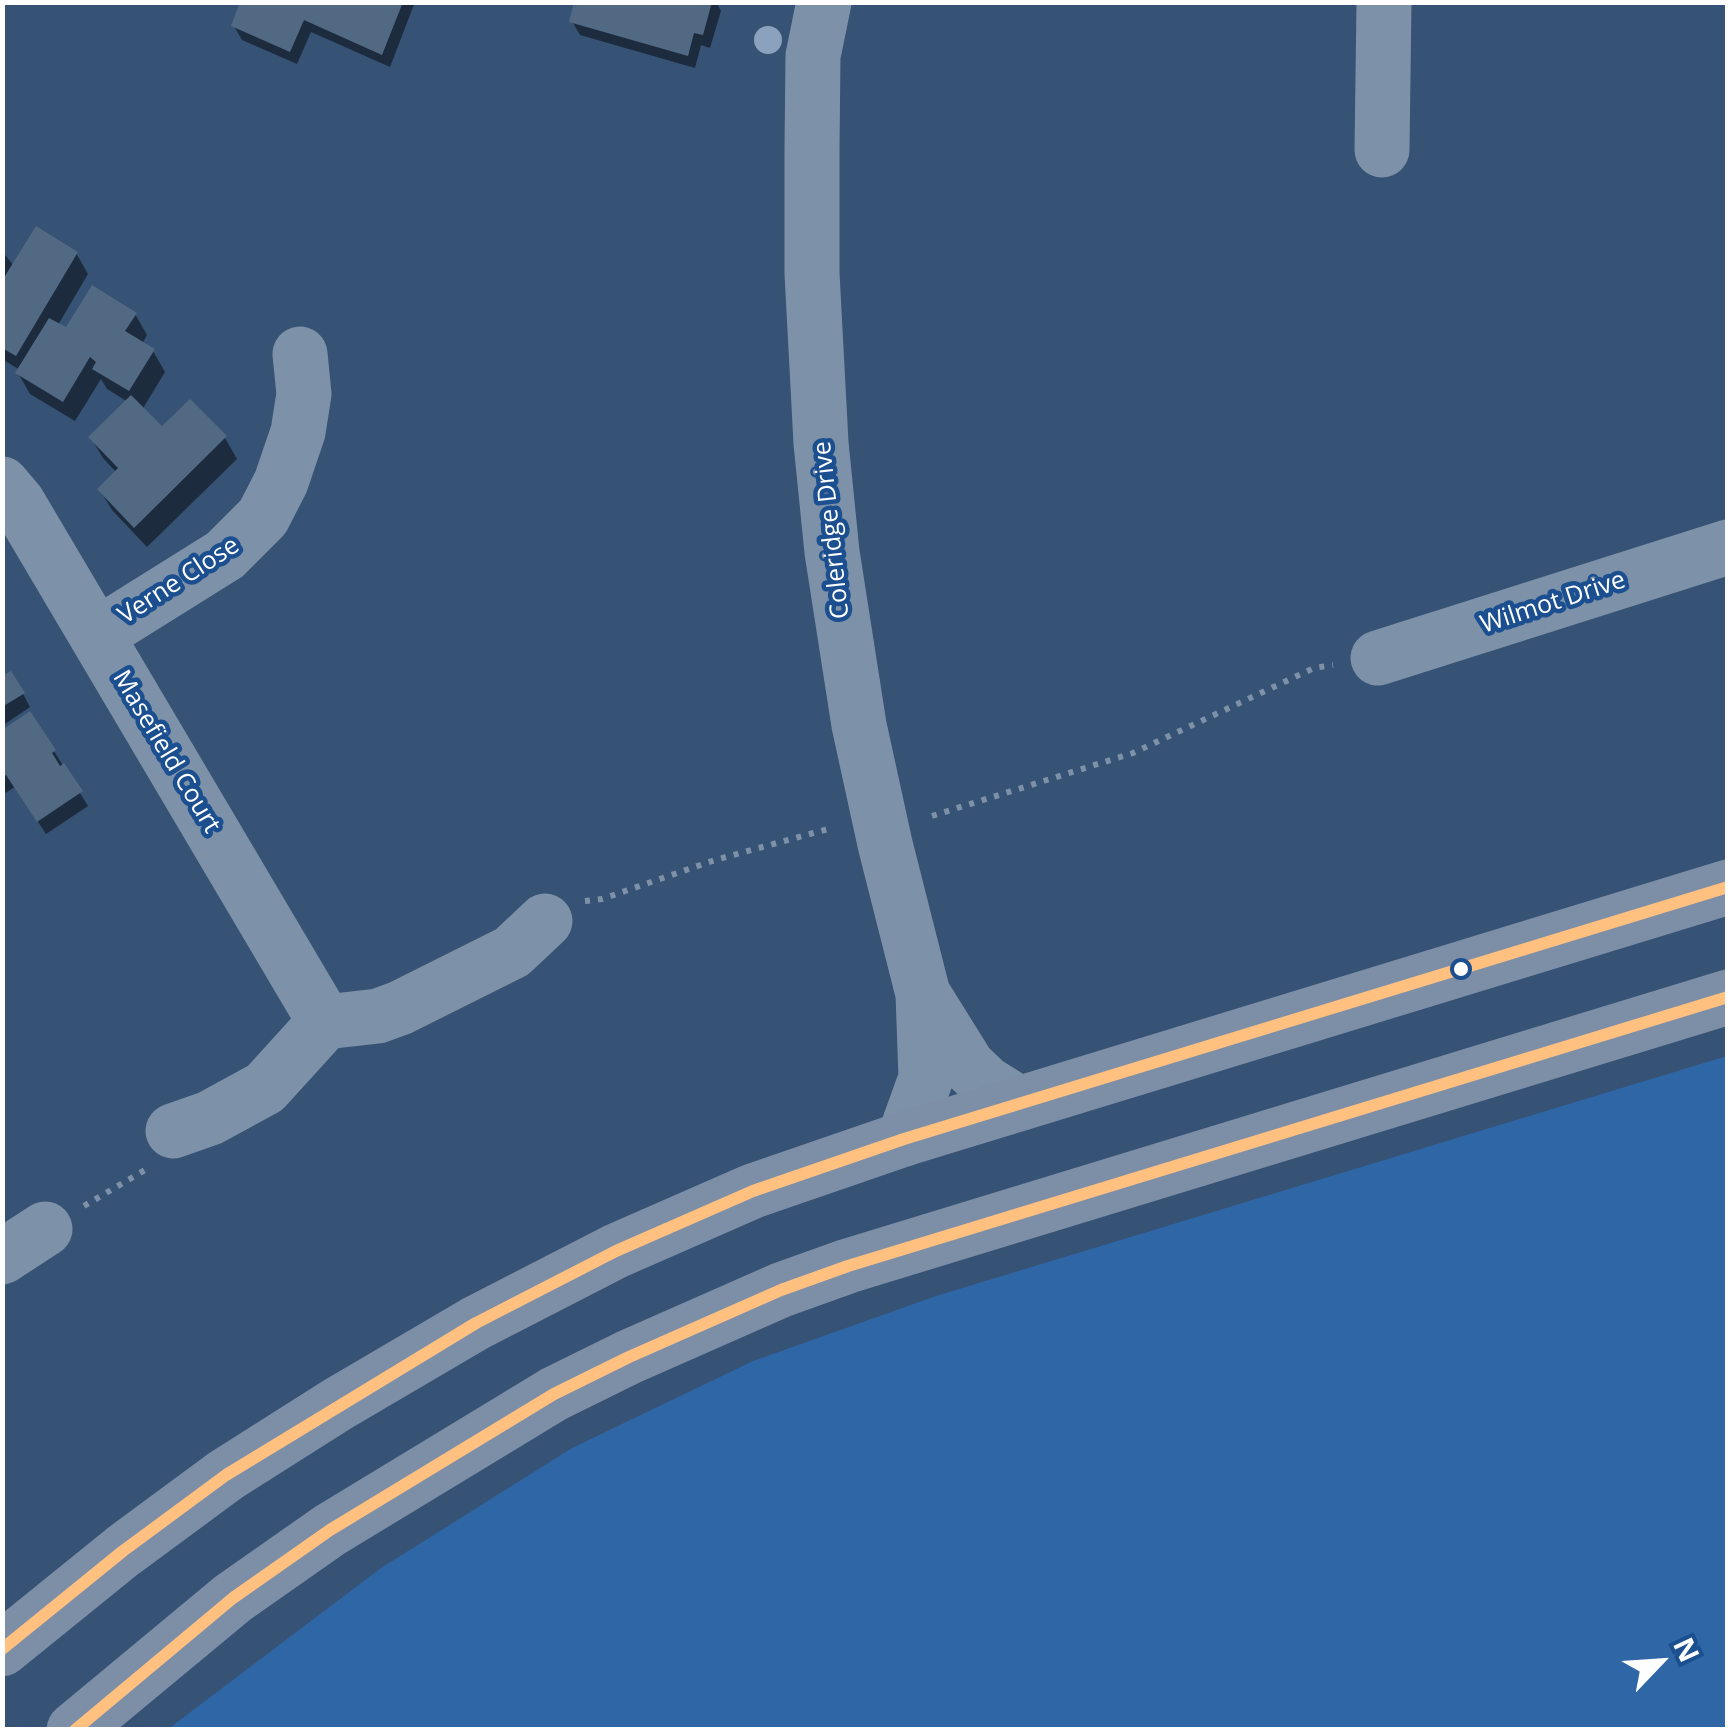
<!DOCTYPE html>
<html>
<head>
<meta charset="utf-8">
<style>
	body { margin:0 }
	#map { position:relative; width:1730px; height:1732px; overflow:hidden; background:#365274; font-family:"Open Sans",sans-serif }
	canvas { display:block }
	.frame { position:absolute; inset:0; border:5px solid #fff; pointer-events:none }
	.north { position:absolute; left:1610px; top:1612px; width:100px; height:100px; -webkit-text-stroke:8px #1b4f8f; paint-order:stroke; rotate:65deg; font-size:28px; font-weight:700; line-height:40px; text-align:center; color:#fff }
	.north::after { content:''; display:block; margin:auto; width:35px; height:45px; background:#fff; clip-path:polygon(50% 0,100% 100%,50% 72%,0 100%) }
</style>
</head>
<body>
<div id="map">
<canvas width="1730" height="1732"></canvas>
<div class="frame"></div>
<div class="north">N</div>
</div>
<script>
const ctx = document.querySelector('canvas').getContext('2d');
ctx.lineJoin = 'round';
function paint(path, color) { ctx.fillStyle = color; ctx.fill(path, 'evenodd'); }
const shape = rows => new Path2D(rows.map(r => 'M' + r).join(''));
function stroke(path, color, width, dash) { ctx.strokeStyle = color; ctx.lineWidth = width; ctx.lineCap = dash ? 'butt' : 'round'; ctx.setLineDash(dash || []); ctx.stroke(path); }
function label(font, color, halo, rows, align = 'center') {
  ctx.font = font + ' "Open Sans",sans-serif'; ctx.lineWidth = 9; ctx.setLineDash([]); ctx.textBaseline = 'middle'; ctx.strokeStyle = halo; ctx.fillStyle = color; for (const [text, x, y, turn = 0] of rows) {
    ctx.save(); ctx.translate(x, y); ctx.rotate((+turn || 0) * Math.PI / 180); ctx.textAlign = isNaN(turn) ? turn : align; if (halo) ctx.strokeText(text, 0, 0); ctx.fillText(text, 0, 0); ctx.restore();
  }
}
paint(shape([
	[1727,1056,1727,1729,168,1729,381,1568,572,1448,753,1361,936,1296]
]), '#2f66a5');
paint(shape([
	[243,2,415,2,390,67,311,32,297,64,242,40,234,26],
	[577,2,716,2,721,11,710,48,701,45,695,68,580,35,572,21],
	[2,251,14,266,76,253,88,274,58,325,67,331,135,314,147,335,142,344,153,351,165,372,142,410,162,429,225,438,237,459,147,547,112,510,100,490,117,473,103,458,91,438,128,402,107,389,101,379,75,421,30,394,18,373,20,370,2,359],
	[2,677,23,694,30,707,2,726],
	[2,733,54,751,88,806,46,834,15,787,2,795]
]), '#0007');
paint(shape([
	[240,2,403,2,382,55,304,20,290,52,231,26],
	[574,2,712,2,703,35,694,33,688,56,569,22],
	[36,226,78,252,16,356,2,348,2,275,5,276],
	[92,285,137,313,125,331,155,349,129,391,92,369,96,362,90,357,63,402,15,373,49,318,66,327],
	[131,395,162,426,190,399,227,436,134,528,97,489,118,468,88,437],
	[11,671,25,693,2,707,2,676],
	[30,711,56,750,52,753,60,766,64,763,83,791,37,822,6,775,2,777,2,730]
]), '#526984');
stroke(shape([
	[932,816,1133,753,1314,668,1333,665],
	[585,901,602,899,715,860,828,829],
	[84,1206,150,1167]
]), '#7d92a8', 6, [5, 8]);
stroke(shape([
	[824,2,813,56,812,149,812,273,821,443,832,552,859,725,885,844,923,994,926,1078,904,1139],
	[1382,150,1384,2],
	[2,484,18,503,325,1022],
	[97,635,225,555,263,517,281,482,298,432,304,394,300,354],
	[1378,658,1728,547],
	[925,997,968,1066,986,1083,1018,1103],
	[173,1131,210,1118,265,1088,325,1022,378,1016,400,1008,512,952,545,921],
	[2,1257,45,1229]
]), '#7d92a8', 55);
stroke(shape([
	[2,1649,123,1551,226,1475,338,1404,476,1323,616,1251,753,1191,904,1139,1728,887],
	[74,1730,233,1598,330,1530,554,1394,629,1357,781,1290,848,1266,1728,997]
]), '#7d8ea7', 55);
stroke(shape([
	[2,1649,123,1551,226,1475,476,1323,616,1251,753,1191,904,1139,1728,887],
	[75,1730,233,1598,330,1530,554,1394,629,1357,781,1290,848,1266,1728,997]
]), '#ffc080', 12);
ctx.fillStyle = '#8aa2be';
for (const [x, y] of [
	[768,40]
]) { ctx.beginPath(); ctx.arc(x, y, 14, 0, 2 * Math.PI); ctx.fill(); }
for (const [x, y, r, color] of [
	[1461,969,9,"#fff"]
]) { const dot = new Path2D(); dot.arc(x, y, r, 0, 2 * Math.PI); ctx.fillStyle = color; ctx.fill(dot); stroke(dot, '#1b4f8f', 4); }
label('25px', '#fff', '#1b4f8f', [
	["Coleridge Drive",832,530,-96],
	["Verne Close",179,581,-33],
	["Wilmot Drive",1553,603,-18],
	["Masefield Court",166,752,59]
]);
</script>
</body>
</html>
